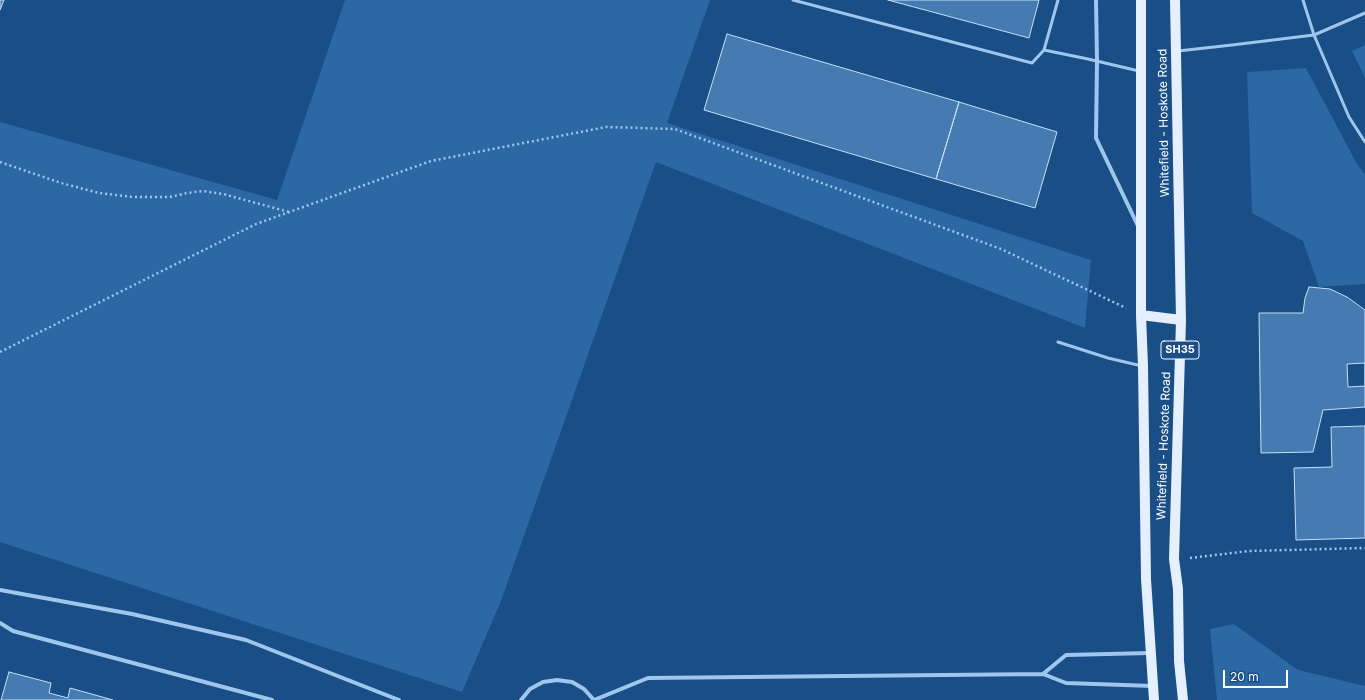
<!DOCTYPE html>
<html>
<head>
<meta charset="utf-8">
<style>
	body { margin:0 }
	#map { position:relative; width:1365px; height:700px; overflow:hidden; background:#194e86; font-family:Inter,sans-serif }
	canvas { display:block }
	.scale { position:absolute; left:1223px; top:670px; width:65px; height:18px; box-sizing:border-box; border:2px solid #fff; border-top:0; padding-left:5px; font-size:12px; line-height:14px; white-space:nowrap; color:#fff; -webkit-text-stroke:3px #194e86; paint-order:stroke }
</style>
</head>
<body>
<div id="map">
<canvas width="1365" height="700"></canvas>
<div class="scale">20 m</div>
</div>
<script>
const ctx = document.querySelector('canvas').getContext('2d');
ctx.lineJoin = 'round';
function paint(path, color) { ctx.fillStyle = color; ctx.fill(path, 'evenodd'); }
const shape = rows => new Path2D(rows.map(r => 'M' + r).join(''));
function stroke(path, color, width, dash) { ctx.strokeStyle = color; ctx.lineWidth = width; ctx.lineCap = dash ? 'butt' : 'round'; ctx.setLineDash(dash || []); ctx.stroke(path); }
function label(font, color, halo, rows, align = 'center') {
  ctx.font = font + ' Inter,sans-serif'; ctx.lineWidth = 4; ctx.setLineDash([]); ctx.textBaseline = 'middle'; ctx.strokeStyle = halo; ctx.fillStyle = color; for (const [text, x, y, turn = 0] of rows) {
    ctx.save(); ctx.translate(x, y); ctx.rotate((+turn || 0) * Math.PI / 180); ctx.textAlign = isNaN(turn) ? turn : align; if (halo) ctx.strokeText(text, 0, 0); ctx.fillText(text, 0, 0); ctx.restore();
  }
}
paint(shape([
	[345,0,710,0,667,123,1091,260,1085,328,656,162,501,601,462,692,0,542,0,122,277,200],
	[1365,45,1365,78,1352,51],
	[1306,68,1357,164,1365,174,1365,284,1319,287,1303,241,1252,213,1247,72],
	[1234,624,1298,670,1365,686,1365,700,1217,700,1210,629]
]), '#2b68a4');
const building = shape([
	[0,0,4,0,0,10,0,0],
	[888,0,1039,0,1029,38,888,0],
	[727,34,959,102,936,179,704,110,727,34],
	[959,102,1057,132,1035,208,936,179,959,102],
	[1309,287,1330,289,1347,297,1365,310,1365,407,1323,410,1313,452,1261,453,1259,313,1303,313,1305,298,1309,287],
	[1365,363,1365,386,1348,387,1347,364,1365,363],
	[1365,426,1365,538,1296,540,1294,468,1332,467,1331,427,1365,426],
	[9,672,51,683,49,693,68,698,70,688,113,700,1,700,9,672]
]);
paint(building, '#457bb1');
stroke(building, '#c4dff9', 1);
stroke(shape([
	[0,162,61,183,99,193,133,197,170,197,187,193,203,191,223,194,289,212],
	[0,352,256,224,431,161,606,127,675,129,1001,249,1126,308],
	[1190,558,1249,551,1365,548]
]), '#9fc6ec', 2.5, [2, 3]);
stroke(shape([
	[793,0,1032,63,1044,50],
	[1058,0,1044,50,1088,59,1139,71],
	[1303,0,1314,35,1349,117,1365,142],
	[1178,51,1232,45,1314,35,1365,13],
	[1058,342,1108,358,1142,366]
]), '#9fc6ec', 3);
stroke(shape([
	[1096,0,1097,61,1096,138,1138,226],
	[0,590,132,614,246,640,399,700],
	[0,623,13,631,272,700],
	[1150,653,1066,655,1043,674,1066,683,1153,686],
	[521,700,530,689,543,682,557,680,572,682,584,689,594,700],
	[594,700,648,678,1043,674]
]), '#9fc6ec', 4);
stroke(shape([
	[1141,0,1141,315,1143,366,1146,579,1154,700],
	[1175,0,1181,320,1174,559,1178,589,1179,661,1183,700],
	[1141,315,1181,320]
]), '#e4f0ff', 10);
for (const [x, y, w] of [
	[1180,350,38]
]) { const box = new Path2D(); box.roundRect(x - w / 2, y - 9, w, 18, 3); ctx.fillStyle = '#194e86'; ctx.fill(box); stroke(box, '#fff', 1); }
label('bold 11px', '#fff', null, [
	["SH35",1180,350]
]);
label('12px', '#fff', '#194e86', [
	["Whitefield - Hoskote Road",1164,123,-91],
	["Whitefield - Hoskote Road",1164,446,-88]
]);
</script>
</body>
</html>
